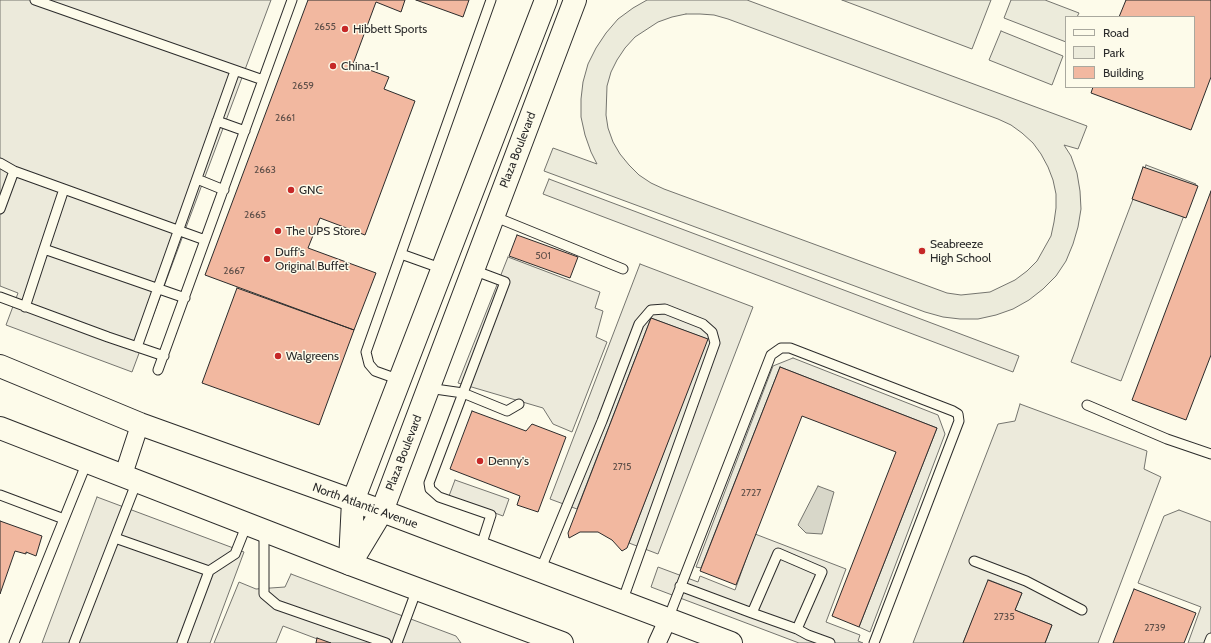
<!DOCTYPE html>
<html>
<head>
<meta charset="utf-8">
<style>
	body { margin:0 }
	#map { position:relative; width:1211px; height:643px; overflow:hidden; background:#fdfbea; font-family:Cabin,sans-serif }
	canvas { display:block }
	.legend { position:absolute; left:1065px; top:16px; width:130px; height:72px; box-sizing:border-box; background:#fdfbea; border:1px solid #a9a89e; margin:0; padding:5px 7px; list-style:none; font-size:12px; color:#2b2b2b }
	.legend li { display:flex; align-items:center; gap:8px; height:20px }
	.legend b { width:20px; border:1px solid #a9a89e }
</style>
</head>
<body>
<div id="map">
<canvas width="1211" height="643"></canvas>
<ul class="legend">
<li><b style="height:5px;background:#fdfbea"></b>Road</li>
<li><b style="height:11px;background:#ecebdb"></b>Park</li>
<li><b style="height:11px;background:#f2b8a0"></b>Building</li>
</ul>
</div>
<script>
const ctx = document.querySelector('canvas').getContext('2d');
ctx.lineJoin = 'round';
function paint(path, color) { ctx.fillStyle = color; ctx.fill(path, 'evenodd'); }
const shape = rows => new Path2D(rows.map(r => 'M' + r).join(''));
function stroke(path, color, width, dash) { ctx.strokeStyle = color; ctx.lineWidth = width; ctx.lineCap = dash ? 'butt' : 'round'; ctx.setLineDash(dash || []); ctx.stroke(path); }
function label(font, color, halo, rows, align = 'center') {
  ctx.font = font + ' Cabin,sans-serif'; ctx.lineWidth = 3; ctx.setLineDash([]); ctx.textBaseline = 'middle'; ctx.strokeStyle = halo; ctx.fillStyle = color; for (const [text, x, y, turn = 0] of rows) {
    ctx.save(); ctx.translate(x, y); ctx.rotate((+turn || 0) * Math.PI / 180); ctx.textAlign = isNaN(turn) ? turn : align; if (halo) ctx.strokeText(text, 0, 0); ctx.fillText(text, 0, 0); ctx.restore();
  }
}
const green = shape([
	[647,0,747,0,1087,126,1078,149,1064,145,1071,156,1077,173,1080,191,1081,209,1078,227,1073,244,1066,261,1056,276,1043,289,1029,300,1013,309,996,315,978,319,960,319,943,317,925,312,544,171,553,148,597,164,591,152,585,135,581,117,581,99,583,82,588,64,596,48,606,33,618,19,633,8,647,0],
	[686,14,700,14,714,15,728,19,998,119,1011,125,1022,133,1033,143,1041,154,1048,167,1053,180,1056,194,1056,208,1054,222,1051,236,1037,261,1027,271,1015,280,990,292,961,295,947,293,664,189,651,183,639,175,629,165,620,154,613,142,608,128,606,115,607,86,611,72,617,60,625,48,635,37,658,22,672,17,686,14],
	[842,0,991,0,972,49,842,0],
	[1011,0,1045,0,1079,13,1077,17,1066,17,1066,42,1004,18,1011,0],
	[1001,31,1063,56,1052,85,989,60,1001,31]
]);
paint(green, '#ecebdb');
stroke(green, '#74746e', 1);
const parking = shape([
	[0,0,271,0,132,372,6,325,18,293,0,286,0,0],
	[1146,165,1196,184,1121,381,1071,362,1146,165],
	[549,179,1019,356,1013,372,543,194,549,179],
	[508,257,600,292,595,308,603,311,596,337,607,342,572,432,553,424,543,408,458,383,508,257],
	[640,264,753,307,658,554,629,543,707,339,651,318,577,509,550,499,640,264],
	[793,358,938,415,945,434,870,632,859,627,937,428,780,367,701,568,696,567,773,366,793,358],
	[1020,404,1147,451,1144,469,1161,477,1098,643,1045,643,1052,625,1015,610,1022,593,989,580,963,643,913,643,998,424,1015,421,1020,404],
	[455,480,509,499,503,516,449,496,455,480],
	[97,497,244,552,210,643,42,643,97,497],
	[1179,510,1211,522,1211,643,1188,643,1201,607,1138,583,1164,516,1179,510],
	[755,534,846,569,826,622,860,635,858,641,863,643,799,643,651,587,658,567,698,582,700,576,735,590,755,534],
	[291,574,456,636,461,643,328,643,283,626,276,643,214,643,239,582,256,589,285,587,291,574]
]);
paint(parking, '#eceadb');
stroke(parking, '#74746e', 1);
const water = shape([
	[818,486,834,492,822,534,806,533,798,525,818,486]
]);
paint(water, '#d8d7c9');
stroke(water, '#74746e', 1);
const building = shape([
	[308,0,405,0,401,12,376,2,353,64,389,77,384,89,415,101,365,235,320,218,308,248,376,273,354,330,205,275,308,0],
	[416,0,469,0,463,17,416,0],
	[1126,0,1211,0,1211,77,1191,130,1091,93,1093,87,1194,87,1194,17,1119,17,1126,0],
	[1143,167,1198,186,1186,218,1132,199,1143,167],
	[1211,191,1211,355,1186,420,1132,400,1211,191],
	[517,235,578,257,570,278,509,256,517,235],
	[237,288,354,330,319,425,202,383,237,288],
	[651,318,708,339,627,548,622,551,612,540,598,532,580,532,569,538,568,533,651,318],
	[780,367,937,428,859,627,832,616,896,452,802,416,736,585,700,571,780,367],
	[472,411,526,431,532,424,566,437,538,512,517,505,520,496,450,469,472,411],
	[0,521,42,536,36,556,26,552,26,554,15,551,0,594,0,521],
	[988,580,1022,593,1015,610,1052,625,1045,643,963,643,988,580],
	[1134,589,1196,613,1184,643,1113,643,1134,589],
	[317,638,331,643,316,643,317,638]
]);
paint(building, '#f2b8a0');
stroke(building, '#2b2b2b', 1);
const lane = shape([
	[35,0,263,80],
	[217,121,245,131],
	[0,163,14,171],
	[197,179,224,190],
	[64,189,44,249,185,298],
	[0,209,14,171,205,240],
	[493,216,623,269],
	[401,254,443,269],
	[0,297,108,337,164,356],
	[25,307,44,249],
	[137,347,235,71],
	[158,370,292,0],
	[400,380,375,371,369,364,366,352,491,0],
	[428,388,463,393,505,282,473,270],
	[1087,405,1167,439,1211,454],
	[0,495,64,519,14,643],
	[64,519,87,462],
	[264,532,264,594,277,605,386,643],
	[115,538,209,571],
	[480,549,491,515,439,497,430,489,429,483,463,393,507,411,519,404],
	[974,561,1026,581,1082,610],
	[540,571,602,421,639,324,651,310,665,309,703,324,712,332,715,343,622,602],
	[680,586,752,613,778,553,822,572,797,629,808,635,830,643],
	[752,613,797,629],
	[668,619,771,355,781,348,790,348,953,411,958,414,959,421,874,643],
	[74,643,137,481],
	[182,643,209,571,235,554,247,524],
	[397,643,417,589],
	[1209,643,1211,638]
]);
const street = shape([
	[123,476,140,424],
	[657,643,668,619]
]);
const secondary = shape([
	[350,561,353,501,546,0],
	[350,564,382,511,575,0]
]);
const primary = shape([
	[0,366,140,424,382,511,731,643],
	[0,428,350,564,562,643]
]);
stroke(lane, '#2b2b2b', 11);
stroke(street, '#2b2b2b', 19);
stroke(secondary, '#2b2b2b', 24);
stroke(primary, '#2b2b2b', 24);
stroke(lane, '#fdfbea', 9);
stroke(street, '#fdfbea', 17);
stroke(secondary, '#fdfbea', 22);
stroke(primary, '#fdfbea', 22);
for (const [x, y, r, color] of [
	[345,29,4,"#c62828"],
	[333,66,4,"#c62828"],
	[291,190,4,"#c62828"],
	[278,231,4,"#c62828"],
	[922,251,4,"#c62828"],
	[267,259,4,"#c62828"],
	[278,356,4,"#c62828"],
	[480,461,4,"#c62828"]
]) { const dot = new Path2D(); dot.arc(x, y, r, 0, 2 * Math.PI); ctx.fillStyle = color; ctx.fill(dot); stroke(dot, '#fdfbea', 1.5); }
label('10px', '#5d4e48', null, [
	["2655",325,27],
	["2659",303,86],
	["2661",285,118],
	["2663",265,170],
	["2665",255,215],
	["501",543,256],
	["2667",234,271],
	["2715",622,467],
	["2727",751,493],
	["2735",1004,617],
	["2739",1155,628]
]);
label('12px', '#2b2b2b', '#fdfbea', [
	["Hibbett Sports",353,29],
	["China-1",341,66],
	["GNC",299,190],
	["The UPS Store",286,231],
	["Seabreeze",930,244],
	["High School",930,258],
	["Duff's",275,252],
	["Original Buffet",275,266],
	["Walgreens",286,356],
	["Denny's",488,461]
], 'left');
label('12px', '#2b2b2b', '#fdfbea', [
	["Plaza Boulevard",518,150,-69],
	["Plaza Boulevard",404,453,-69],
	["North Atlantic Avenue",365,506,20]
]);
</script>
</body>
</html>
